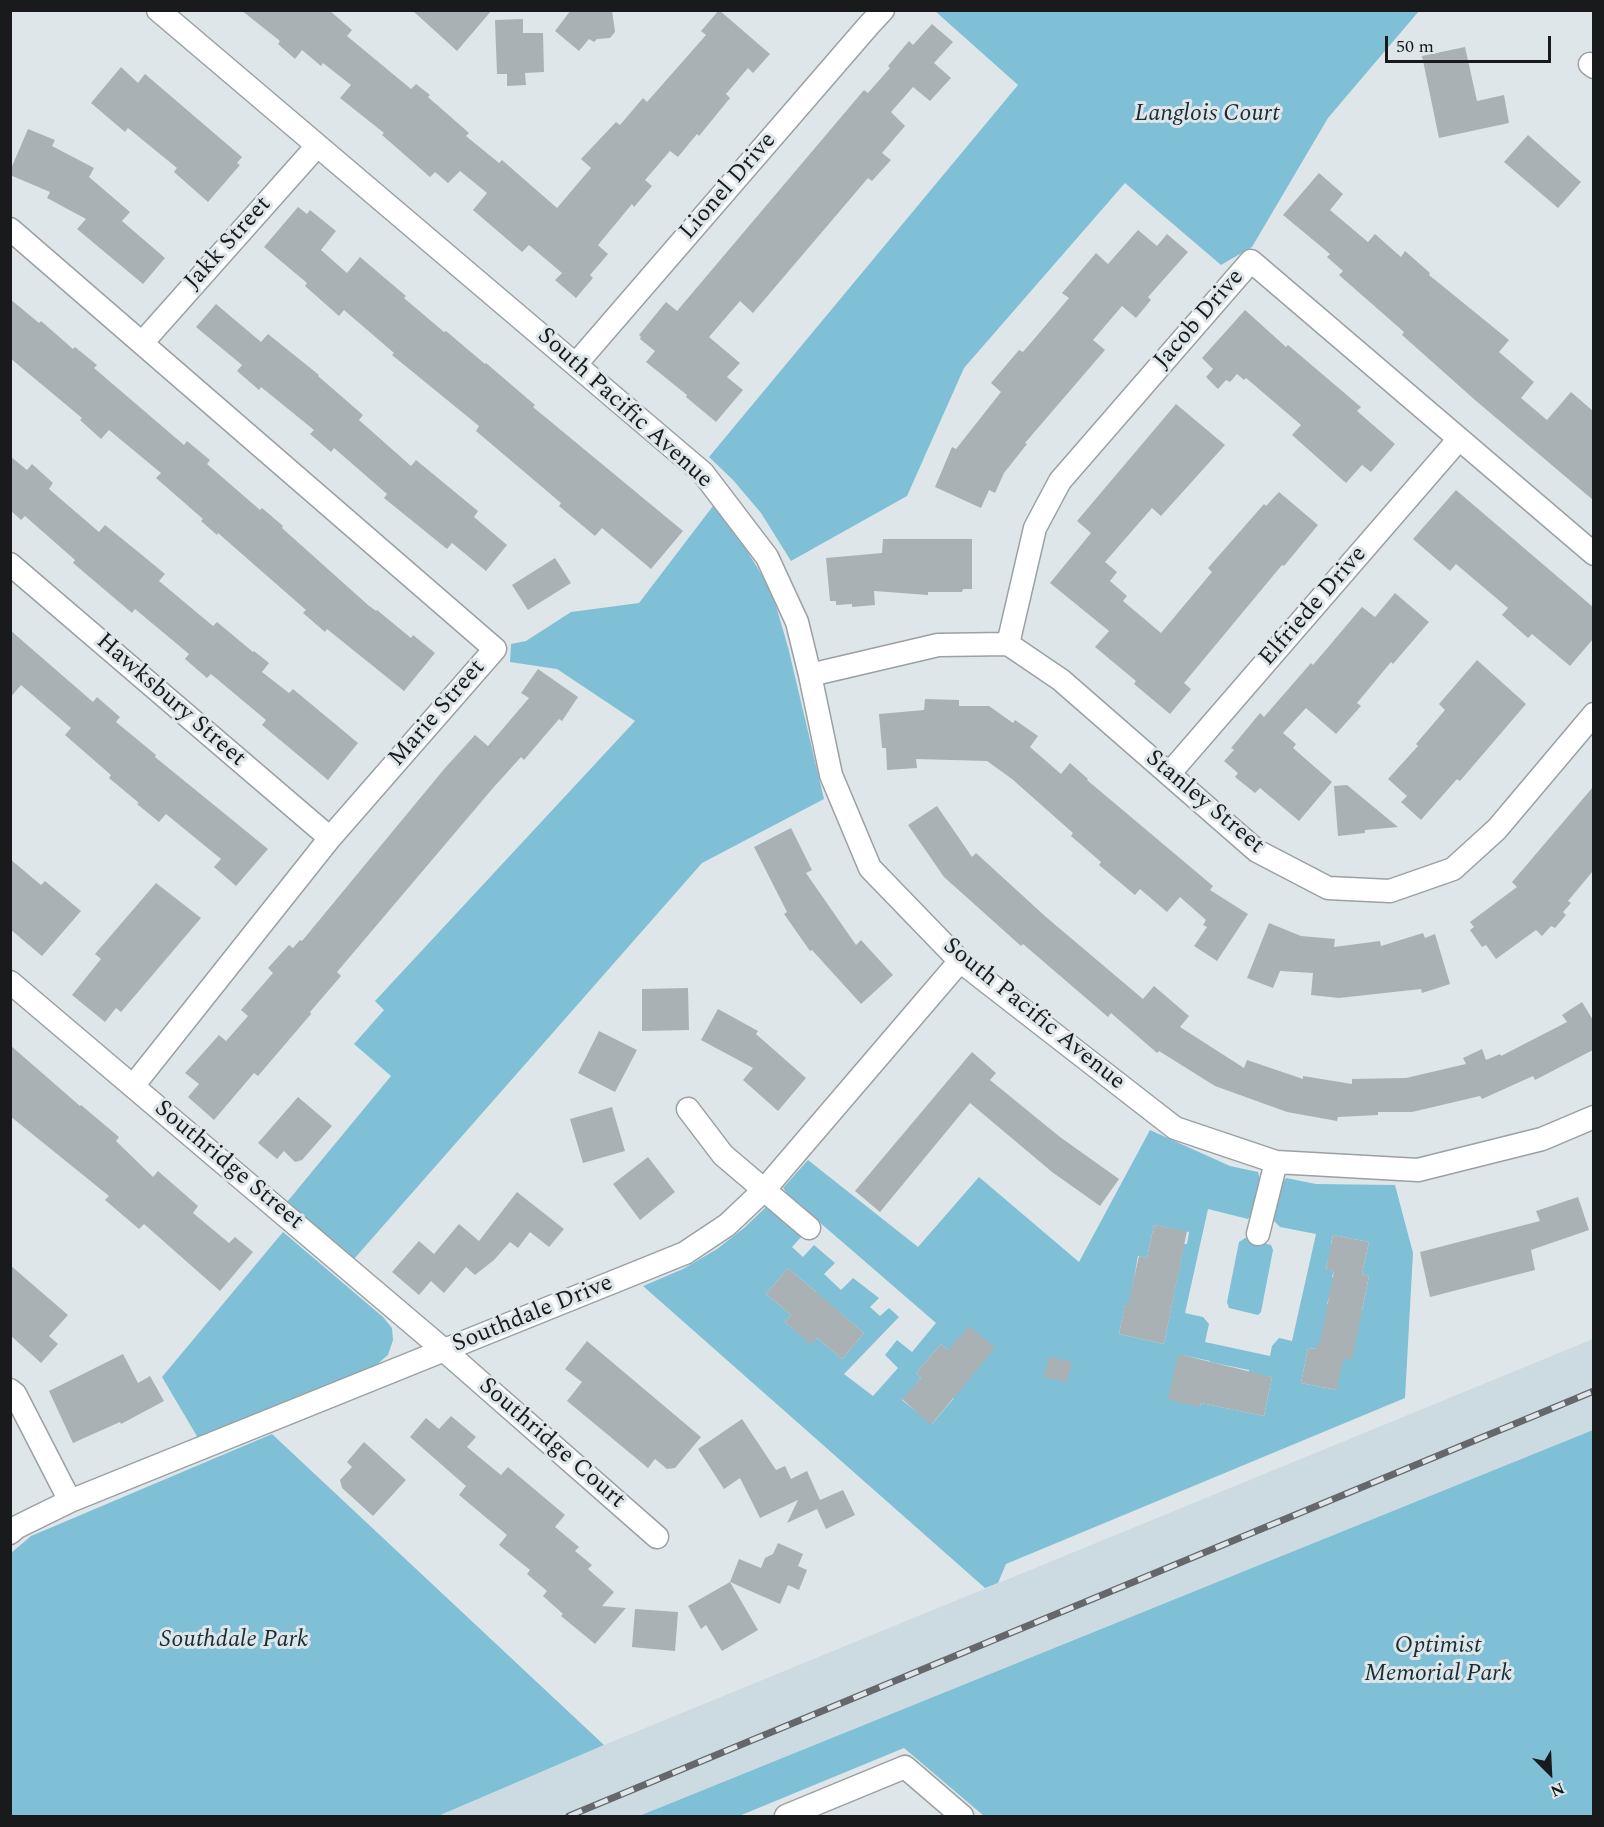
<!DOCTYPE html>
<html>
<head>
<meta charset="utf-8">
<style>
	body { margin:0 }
	#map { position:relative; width:1604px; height:1827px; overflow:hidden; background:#dfe6e9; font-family:Spectral,serif }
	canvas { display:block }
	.frame { position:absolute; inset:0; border:12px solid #181a1b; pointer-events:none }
	.north { position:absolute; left:1520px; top:1743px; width:60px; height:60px; -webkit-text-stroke:4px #dfe6e9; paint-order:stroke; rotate:156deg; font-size:16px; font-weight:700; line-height:24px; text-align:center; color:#181a1b }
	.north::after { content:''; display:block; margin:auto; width:21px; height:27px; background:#181a1b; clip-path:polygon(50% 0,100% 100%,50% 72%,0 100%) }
	.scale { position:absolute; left:1385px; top:36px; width:166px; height:27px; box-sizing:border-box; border:3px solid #181a1b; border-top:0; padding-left:8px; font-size:18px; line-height:21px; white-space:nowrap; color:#181a1b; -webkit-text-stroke:4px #dfe6e9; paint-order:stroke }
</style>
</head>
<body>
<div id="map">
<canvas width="1604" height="1827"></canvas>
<div class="frame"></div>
<div class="north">N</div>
<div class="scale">50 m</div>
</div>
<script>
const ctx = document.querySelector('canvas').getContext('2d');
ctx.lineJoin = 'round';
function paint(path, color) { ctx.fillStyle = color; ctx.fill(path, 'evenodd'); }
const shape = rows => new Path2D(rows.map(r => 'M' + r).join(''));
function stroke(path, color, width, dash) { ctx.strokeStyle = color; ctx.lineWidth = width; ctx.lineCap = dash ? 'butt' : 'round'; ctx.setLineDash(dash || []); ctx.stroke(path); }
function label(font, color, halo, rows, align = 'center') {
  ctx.font = font + ' Spectral,serif'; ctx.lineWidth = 6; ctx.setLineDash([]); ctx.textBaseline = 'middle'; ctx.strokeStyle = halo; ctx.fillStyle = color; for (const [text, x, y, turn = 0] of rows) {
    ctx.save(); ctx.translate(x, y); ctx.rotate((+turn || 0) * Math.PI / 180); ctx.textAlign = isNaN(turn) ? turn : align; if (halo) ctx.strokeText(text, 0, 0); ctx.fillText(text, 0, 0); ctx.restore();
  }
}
paint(shape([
	[1593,1339,1593,1430,639,1816,438,1816,604,1745]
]), '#ccdbe1');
paint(shape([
	[935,11,1419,11,1328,118,1252,247,1221,265,1125,183,964,368,907,496,791,561,761,513,733,480,709,457,1018,85],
	[713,506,746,549,763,577,776,606,788,647,824,799,702,863,354,1259,287,1202,391,1076,354,1044,384,1010,375,1001,635,721,557,669,510,662,511,644,526,641,571,612,639,603],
	[1150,1130,1230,1166,1258,1172,1261,1184,1255,1211,1248,1219,1208,1209,1185,1313,1203,1317,1209,1324,1205,1342,1270,1356,1272,1346,1279,1338,1292,1341,1316,1234,1280,1227,1272,1219,1279,1187,1286,1178,1316,1184,1395,1185,1413,1253,1405,1398,1006,1564,998,1583,985,1588,643,1286,683,1269,717,1249,744,1228,766,1207,775,1210,803,1235,792,1247,803,1257,814,1245,835,1263,824,1274,841,1290,853,1278,879,1298,870,1307,880,1316,889,1308,899,1317,844,1374,873,1396,898,1368,885,1355,897,1340,912,1352,936,1323,788,1195,783,1188,808,1160,918,1247,979,1177,1079,1262],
	[1154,1225,1189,1232,1187,1244,1184,1244,1164,1344,1119,1334,1125,1305,1133,1306,1132,1290,1138,1256,1147,1258],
	[1333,1235,1369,1242,1362,1274,1369,1276,1362,1311,1327,1304,1335,1278,1332,1277,1334,1271,1326,1269,1328,1261,1330,1262,1334,1245,1331,1244],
	[788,1268,815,1291,833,1316,838,1311,864,1333,842,1359,817,1338,812,1344,785,1322,791,1315,766,1294],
	[1320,1343,1337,1390,1301,1383,1308,1348,1316,1349],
	[941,1344,948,1350,948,1393,954,1398,932,1424,902,1400,921,1378,916,1373],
	[1181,1355,1210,1361,1210,1362,1249,1370,1249,1373,1272,1377,1264,1416,1201,1403,1200,1407],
	[283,1232,383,1317,392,1328,393,1340,388,1355,375,1366,198,1438,162,1377],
	[1245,1238,1271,1245,1273,1250,1261,1312,1258,1315,1229,1308,1227,1302,1239,1242],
	[1593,1430,1593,1816,984,1816,904,1748,739,1816,639,1816],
	[272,1434,604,1745,438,1816,11,1816,11,1553,31,1536]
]), '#7fc0d6');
paint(shape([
	[241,10,329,10,352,30,347,36,411,89,416,84,430,95,428,97,469,133,466,136,499,163,502,160,557,208,591,168,581,159,616,122,620,125,643,98,647,102,706,35,701,31,719,10,770,54,753,73,748,68,726,94,730,98,699,136,697,134,678,157,670,151,645,180,652,186,634,207,632,204,598,245,608,254,590,275,593,278,576,298,555,280,562,273,529,245,522,252,473,210,487,193,460,171,448,183,435,172,430,177,382,135,384,133,340,98,351,85,323,63,321,66,302,50,295,59,278,44,280,41],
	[412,10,492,10,457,51],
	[571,10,612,10,615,32,610,38,597,39,594,42,589,39,579,51,555,31],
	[523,19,523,33,543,33,544,72,525,73,526,85,507,86,507,74,497,74,495,20],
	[932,24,953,42,934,63,951,78,930,101,913,87,891,112,905,126,882,153,891,160,872,181,868,178,753,313,740,301,709,337,740,363,727,377,743,390,716,422,686,397,687,395,646,362,655,351,640,339,641,337,639,335,666,302,677,311,864,90,868,93,890,68,888,66,909,41,913,45],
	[1465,47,1477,101,1504,95,1509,123,1439,138,1422,56],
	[121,67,138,83,145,74,242,157,237,163,240,165,208,202,174,172,177,168,128,128,125,132,91,103],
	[28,129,55,140,52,146,94,168,89,177,130,212,122,221,165,258,143,284,77,229,86,219,47,198,50,192,10,175,10,171],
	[1528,135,1581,182,1558,208,1504,162],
	[1319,173,1343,194,1330,210,1368,242,1375,234,1401,257,1405,251,1430,273,1429,275,1509,340,1499,352,1534,382,1521,398,1547,420,1571,392,1593,411,1593,500,1475,400,1402,335,1404,332,1339,275,1343,271,1327,257,1330,254,1283,215],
	[298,207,307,214,310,210,336,231,321,250,347,273,360,257,406,296,404,298,444,332,446,331,485,364,486,363,535,405,533,407,683,531,651,569,602,528,595,536,559,506,561,503,476,431,479,426,392,355,394,353,344,310,339,316,305,286,307,283,264,247],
	[1138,230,1157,246,1167,234,1188,252,1148,297,1151,300,1136,318,1122,306,1093,340,1105,350,1025,443,1027,444,1004,473,995,493,989,490,981,508,935,487,952,447,956,449,1001,392,991,383,1019,350,1023,352,1069,298,1062,293,1096,253,1108,264],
	[10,299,39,323,41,321,73,349,75,347,97,365,94,368,184,445,187,441,210,460,207,464,260,510,262,508,283,526,282,528,368,605,376,611,377,610,411,638,413,635,435,653,404,691,327,629,325,632,303,613,306,610,218,533,217,535,201,521,203,519,156,478,161,473,109,430,101,439,80,420,82,418,10,358],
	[216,304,261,342,268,334,319,375,318,376,363,415,359,420,411,466,416,460,478,511,474,517,507,545,486,571,452,543,447,549,384,498,387,494,334,448,331,452,310,434,314,430,261,387,259,390,237,371,242,365,196,327],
	[1245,310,1286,347,1288,345,1361,407,1357,411,1395,444,1371,472,1362,465,1346,483,1292,435,1301,425,1246,378,1244,380,1237,374,1230,382,1226,380,1218,389,1206,377,1213,369,1202,358],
	[1176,404,1225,445,1161,516,1152,508,1105,562,1117,572,1110,581,1127,596,1123,601,1161,633,1212,572,1208,568,1264,504,1266,506,1279,492,1318,525,1284,566,1282,565,1184,683,1191,689,1170,714,1134,684,1136,681,1095,647,1109,631,1050,583,1091,533,1077,521],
	[10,456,27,470,32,464,53,483,49,489,99,532,105,525,142,555,165,574,159,581,213,626,217,622,253,652,254,651,269,663,262,672,289,693,293,689,358,743,328,780,262,725,266,720,211,674,207,678,185,659,189,654,135,609,132,613,73,563,75,560,25,516,21,520,10,510],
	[1456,490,1593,607,1593,639,1570,666,1532,634,1528,638,1502,615,1508,608,1456,564,1450,571,1413,539],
	[883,539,972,539,972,589,963,589,962,592,928,592,928,595,874,591,875,605,852,607,852,604,836,605,836,601,830,601,826,558,882,553],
	[555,558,571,583,528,610,512,585],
	[1395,593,1429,622,1393,664,1391,662,1357,703,1361,706,1336,734,1306,708,1283,733,1296,744,1293,748,1332,782,1299,821,1260,788,1255,793,1235,777,1238,773,1224,761,1234,750,1231,748,1260,713,1264,717,1311,663,1313,665,1362,607,1375,617],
	[10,630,93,702,97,697,120,717,116,722,156,755,155,757,268,849,236,886,214,867,221,859,166,814,159,822,137,804,139,803,109,778,111,775,65,735,71,728,21,685,10,698],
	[1477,660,1526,704,1460,781,1457,779,1421,820,1401,802,1407,796,1388,779,1418,746,1416,744,1445,710,1439,704],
	[538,669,578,697,562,721,559,719,524,760,521,757,493,788,337,972,341,976,310,1012,311,1014,258,1076,254,1073,214,1120,188,1097,199,1084,185,1073,219,1035,226,1041,248,1016,241,1010,273,973,268,968,289,945,293,948,300,940,302,941,445,768,475,735,488,746,529,698,521,693],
	[925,699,959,700,959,706,989,706,1013,723,1015,720,1038,736,1030,747,1061,774,1070,763,1088,779,1087,780,1213,886,1210,890,1248,914,1217,961,1194,946,1207,927,1203,925,1206,920,1180,897,1167,912,1140,889,1135,895,1099,865,1101,862,1071,836,1073,833,1012,779,987,761,916,759,917,768,887,770,886,748,882,748,879,714,924,710],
	[1347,785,1398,827,1365,830,1365,833,1338,836,1334,786],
	[1593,787,1593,871,1568,901,1571,903,1563,912,1566,915,1555,928,1551,926,1542,936,1536,930,1496,959,1486,945,1482,947,1470,930,1474,927,1470,922,1517,887,1512,882],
	[937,806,972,857,976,853,1046,917,1143,999,1154,986,1189,1016,1180,1027,1244,1068,1247,1060,1303,1079,1303,1076,1352,1084,1352,1079,1406,1078,1466,1064,1463,1058,1482,1049,1486,1060,1500,1054,1501,1056,1567,1022,1562,1015,1582,1002,1593,1020,1593,1050,1535,1080,1533,1076,1482,1099,1480,1096,1412,1112,1378,1112,1378,1115,1338,1117,1337,1121,1287,1112,1215,1086,1159,1051,1157,1053,1111,1013,1108,1017,1023,944,1021,946,944,877,908,825],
	[791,828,812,870,806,873,856,945,861,940,893,975,861,1004,812,950,810,951,784,914,787,912,754,847],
	[10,859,41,885,45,881,81,911,42,956,10,929],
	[156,883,201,918,121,1012,116,1008,105,1022,72,995,101,959,95,954],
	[1269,923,1301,936,1335,939,1334,947,1380,941,1381,946,1423,933,1425,938,1435,934,1450,984,1422,993,1421,989,1339,998,1311,995,1313,973,1280,971,1273,988,1247,978],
	[688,988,689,1030,642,1031,642,989],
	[718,1009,758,1031,756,1034,806,1078,778,1111,743,1080,753,1068,701,1040],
	[599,1031,637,1050,615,1092,578,1073],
	[10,1045,80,1106,81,1105,119,1137,116,1141,153,1177,158,1171,198,1206,193,1213,229,1243,235,1237,253,1252,220,1291,144,1224,139,1229,105,1200,109,1196,10,1116],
	[972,1052,996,1073,990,1080,1060,1137,1119,1179,1100,1206,1052,1172,970,1103,880,1212,855,1191],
	[298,1097,332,1126,302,1160,295,1162,284,1151,277,1159,258,1143],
	[612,1107,625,1151,583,1163,570,1119],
	[648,1157,675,1192,640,1220,613,1184],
	[517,1192,564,1229,549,1247,530,1232,518,1248,510,1242,494,1260,475,1275,466,1267,444,1293,431,1281,419,1295,392,1272,419,1241,434,1254,459,1224,479,1241],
	[1578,1197,1589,1230,1531,1250,1535,1270,1430,1297,1420,1252,1540,1221,1536,1211],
	[1154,1225,1187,1231,1164,1344,1119,1334,1125,1304,1128,1305,1139,1256,1147,1258],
	[1333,1235,1369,1242,1362,1274,1369,1276,1352,1360,1343,1358,1337,1390,1301,1383,1308,1348,1316,1349,1317,1343,1320,1343,1334,1271,1326,1270],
	[10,1265,68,1315,49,1336,58,1344,41,1363,10,1335],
	[788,1268,864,1333,842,1359,817,1338,812,1345,785,1322,791,1315,766,1294],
	[969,1326,995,1348,931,1425,902,1399,921,1378,916,1373,941,1344,948,1350],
	[587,1341,701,1437,675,1468,667,1469,655,1459,648,1468,567,1401,582,1382,565,1369],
	[123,1354,138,1383,150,1376,164,1401,121,1424,120,1422,73,1443,49,1391],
	[1178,1354,1272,1377,1264,1416,1201,1403,1200,1407,1168,1400],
	[1049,1357,1072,1362,1067,1382,1044,1377],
	[451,1416,476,1437,467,1447,501,1475,508,1467,565,1515,555,1527,579,1547,575,1551,592,1565,588,1569,614,1592,602,1606,626,1608,595,1644,561,1616,563,1614,543,1596,547,1591,527,1574,530,1570,499,1545,507,1535,459,1495,466,1486,410,1437,426,1418,439,1429],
	[742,1419,776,1470,785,1466,791,1479,807,1471,820,1500,843,1490,855,1515,826,1529,817,1509,787,1523,798,1500,760,1518,740,1478,724,1489,698,1449],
	[364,1442,406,1480,373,1516,342,1488,340,1480,352,1467,347,1462],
	[778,1543,803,1554,798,1566,807,1570,799,1590,788,1585,780,1604,730,1582,758,1630,722,1651,706,1625,701,1629,688,1606,730,1582,739,1559,761,1568,765,1558,773,1554],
	[635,1609,678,1612,675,1651,632,1647]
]), '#aab1b4');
const minor = shape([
	[158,10,703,473,767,557,797,622,810,675,831,775,870,868,960,961,1175,1128,1276,1162,1418,1170,1542,1139,1594,1117],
	[1590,64,1594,67],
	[10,229,495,649,330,838,133,1086],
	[142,343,317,146],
	[576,364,869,25,883,10],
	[10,564,330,838],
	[1008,644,1035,528,1060,481,1251,261,1594,554],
	[810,675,938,645,1008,644,1061,680,1257,851,1328,888,1390,891,1453,869,1497,829,1594,714],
	[1169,774,1459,439],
	[10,982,445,1351,657,1537],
	[688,1109,723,1155,809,1228],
	[1258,1234,1276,1162],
	[10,1390,15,1394,70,1501],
	[10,1533,17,1527,70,1501,685,1253,727,1225,764,1190,960,961],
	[786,1816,905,1767,962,1816]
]);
stroke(minor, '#9aa0a3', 25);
stroke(minor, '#fff', 22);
const rail = shape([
	[569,1816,1594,1391]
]);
stroke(rail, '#64686a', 7);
stroke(rail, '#dfe6e9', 4.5, [14]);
label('italic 24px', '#182d34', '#dfe6e9', [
	["Langlois Court",1207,115],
	["Southdale Park",234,1641],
	["Optimist",1438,1647],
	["Memorial Park",1438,1675]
]);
label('24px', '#181a1b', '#dfe6e9', [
	["Lionel Drive",729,187,-49],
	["Jakk Street",229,244,-48],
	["Jacob Drive",1200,320,-49],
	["South Pacific Avenue",624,409,42],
	["Elfriede Drive",1314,607,-49],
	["Hawksbury Street",170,701,41],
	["Marie Street",438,714,-49],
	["Stanley Street",1204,803,40],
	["South Pacific Avenue",1033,1015,39],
	["Southridge Street",228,1166,40],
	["Southdale Drive",533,1315,-22],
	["Southridge Court",551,1444,41]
]);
</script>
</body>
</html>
